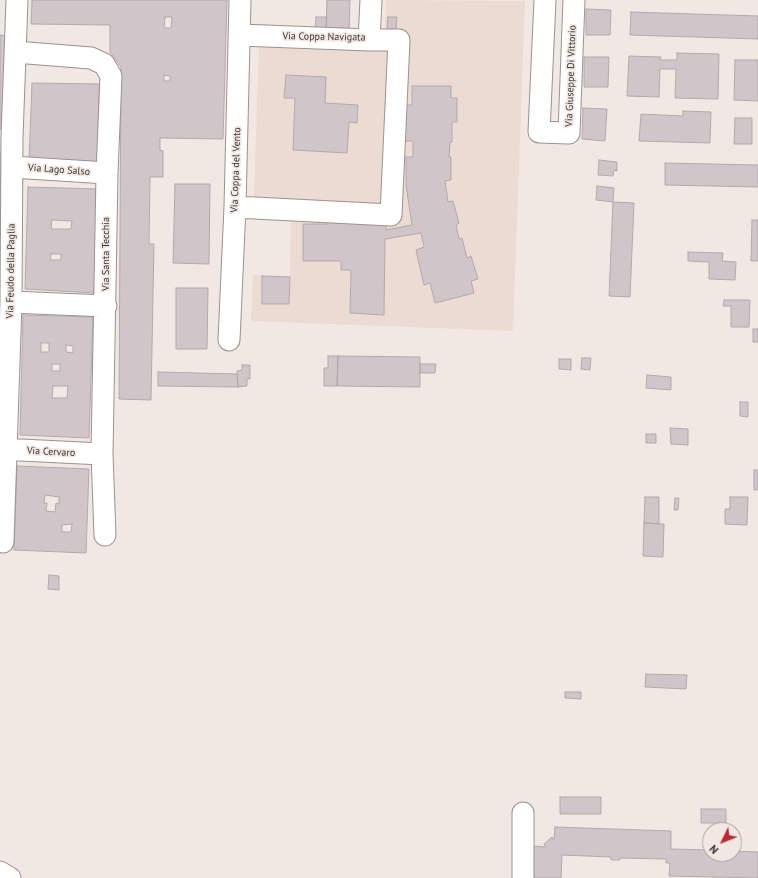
<!DOCTYPE html>
<html>
<head>
<meta charset="utf-8">
<style>
	body { margin:0 }
	#map { position:relative; width:758px; height:878px; overflow:hidden; background:#f2e8e3; font-family:"PT Sans",sans-serif }
	canvas { display:block }
	.north { position:absolute; left:702px; top:822px; width:40px; height:40px; box-sizing:border-box; background:#f2e8e3; border:1px solid #a8a09d; border-radius:50%; rotate:227deg; font-size:11px; font-weight:700; line-height:16px; text-align:center; color:#393533 }
	.north::after { content:''; display:block; margin:auto; width:14px; height:18px; background:#ba2932; clip-path:polygon(50% 0,100% 100%,50% 72%,0 100%) }
</style>
</head>
<body>
<div id="map">
<canvas width="758" height="878"></canvas>
<div class="north">N</div>
</div>
<script>
const ctx = document.querySelector('canvas').getContext('2d');
ctx.lineJoin = 'round';
function paint(path, color) { ctx.fillStyle = color; ctx.fill(path, 'evenodd'); }
const shape = rows => new Path2D(rows.map(r => 'M' + r).join(''));
function stroke(path, color, width, dash) { ctx.strokeStyle = color; ctx.lineWidth = width; ctx.lineCap = dash ? 'butt' : 'round'; ctx.setLineDash(dash || []); ctx.stroke(path); }
function label(font, color, halo, rows, align = 'center') {
  ctx.font = font + ' "PT Sans",sans-serif'; ctx.lineWidth = 3.5; ctx.setLineDash([]); ctx.textBaseline = 'middle'; ctx.strokeStyle = halo; ctx.fillStyle = color; for (const [text, x, y, turn = 0] of rows) {
    ctx.save(); ctx.translate(x, y); ctx.rotate((+turn || 0) * Math.PI / 180); ctx.textAlign = isNaN(turn) ? turn : align; if (halo) ctx.strokeText(text, 0, 0); ctx.fillText(text, 0, 0); ctx.restore();
  }
}
paint(shape([
	[386,0,525,1,513,331,251,321,253,275,290,276,291,201,254,199,259,45,384,50]
]), '#ebdbd2');
const building = shape([
	[32,0,227,0,223,139,160,138,160,150,163,151,163,177,150,177,149,244,154,244,151,400,119,399,121,67,110,52,110,25,31,24,32,0],
	[165,17,172,17,171,28,164,28,165,17],
	[164,75,170,76,170,81,164,81,164,75],
	[327,0,350,0,349,30,326,29,327,0],
	[586,9,611,10,610,35,586,35,586,9],
	[631,12,758,16,758,39,630,35,631,12],
	[316,17,327,17,326,30,315,30,316,17],
	[388,17,397,17,396,29,387,29,388,17],
	[0,35,8,36,5,129,0,129,0,35],
	[677,53,719,54,718,99,675,98,676,69,660,69,659,97,627,96,629,56,661,57,660,60,677,60,677,53],
	[584,57,609,57,608,87,584,87,584,57],
	[735,60,758,60,758,101,734,100,735,60],
	[286,75,326,77,325,103,358,105,357,123,349,122,347,153,293,150,295,98,284,98,286,75],
	[32,83,99,84,98,164,29,162,32,83],
	[412,86,451,86,451,98,457,98,457,122,452,122,452,142,450,142,449,157,451,157,451,180,445,181,448,202,453,201,459,223,456,225,459,239,462,238,467,258,471,256,478,279,471,281,474,293,435,303,430,283,424,285,416,250,424,247,421,233,385,239,384,315,350,313,351,270,341,270,341,261,303,261,303,224,328,224,328,218,386,218,386,230,412,225,406,185,406,157,413,157,413,141,404,141,404,105,412,105,412,86],
	[583,108,607,109,605,141,582,139,583,108],
	[683,111,711,112,710,143,639,141,641,114,683,116,683,111],
	[735,118,752,118,752,144,734,144,735,118],
	[0,152,5,152,3,219,0,219,0,152],
	[599,160,617,162,617,171,614,170,613,176,598,175,599,160],
	[665,163,758,165,758,187,665,185,665,163],
	[175,184,210,184,209,264,173,263,175,184],
	[597,186,614,188,613,202,596,200,597,186],
	[28,187,98,189,94,293,25,289,28,187],
	[52,220,72,221,71,229,51,229,52,220],
	[51,254,61,254,61,260,50,260,51,254],
	[613,202,634,203,630,297,609,296,613,202],
	[752,220,758,220,758,261,751,261,752,220],
	[0,238,2,238,0,302,0,238],
	[688,252,723,253,722,261,736,262,735,280,709,279,709,262,688,261,688,252],
	[262,276,290,277,289,304,262,304,262,276],
	[176,288,208,288,207,349,176,349,176,288],
	[724,300,750,300,749,327,731,327,731,306,723,306,724,300],
	[23,315,93,317,89,438,20,435,23,315],
	[41,343,49,343,49,352,41,352,41,343],
	[66,345,73,346,73,353,66,352,66,345],
	[52,364,60,364,60,371,52,371,52,364],
	[53,386,68,386,67,398,52,398,53,386],
	[753,329,758,329,758,342,753,342,753,329],
	[328,356,338,356,337,386,324,386,324,368,328,368,328,356],
	[338,356,420,357,420,387,337,386,338,356],
	[582,358,591,358,590,370,581,369,582,358],
	[559,359,571,359,571,370,559,369,559,359],
	[420,364,436,364,435,373,420,373,420,364],
	[242,365,250,365,250,379,247,379,247,386,238,387,237,371,242,370,242,365],
	[158,372,237,374,238,387,158,386,158,372],
	[647,375,671,377,671,390,646,388,647,375],
	[740,402,748,402,748,417,740,416,740,402],
	[670,428,688,429,688,445,671,444,670,428],
	[646,434,656,434,656,443,646,443,646,434],
	[17,466,89,469,86,553,14,550,17,466],
	[45,495,59,497,59,504,56,503,55,512,46,511,47,503,44,503,45,495],
	[72,524,71,532,62,532,62,525,72,524],
	[754,470,758,470,758,490,754,490,754,470],
	[645,497,659,497,659,524,644,523,645,497],
	[730,497,748,497,747,525,725,524,725,509,730,509,730,497],
	[675,498,679,498,678,510,674,510,675,498],
	[644,523,664,524,663,557,643,556,644,523],
	[49,575,59,576,59,590,48,589,49,575],
	[646,674,687,675,686,689,645,687,646,674],
	[565,692,581,692,581,699,565,698,565,692],
	[560,797,601,797,601,814,560,814,560,797],
	[701,809,726,809,726,823,701,823,701,809],
	[555,827,671,831,671,849,710,850,710,854,734,854,734,851,758,852,758,878,669,876,670,863,666,863,666,859,620,858,620,860,611,860,611,857,562,855,561,878,531,878,532,846,546,847,544,844,552,837,554,840,555,827]
]);
paint(building, '#d0c5c9');
stroke(building, '#b3a9ad', 1);
const minor = shape([
	[545,0,539,132,569,133,574,0],
	[240,35,369,40,371,0],
	[15,52,91,58,104,64,111,76,107,173,102,454,105,535],
	[12,167,107,173],
	[235,207,391,215,399,40,369,40],
	[11,302,106,306],
	[229,340,235,207,240,0],
	[0,449,102,454],
	[3,542,11,302,12,137,17,0],
	[523,813,523,878],
	[0,872,10,878]
]);
stroke(minor, '#9b928d', 23);
stroke(minor, '#fff', 21);
label('10px', '#393533', '#f2e8e3', [
	["Via Coppa Navigata",324,37,1],
	["Via Giuseppe Di Vittorio",571,76,-88],
	["Via Lago Salso",59,170,4],
	["Via Coppa del Vento",236,170,-88],
	["Via Santa Tecchia",106,254,-90],
	["Via Feudo della Paglia",11,271,-89],
	["Via Cervaro",51,452,3]
]);
</script>
</body>
</html>
